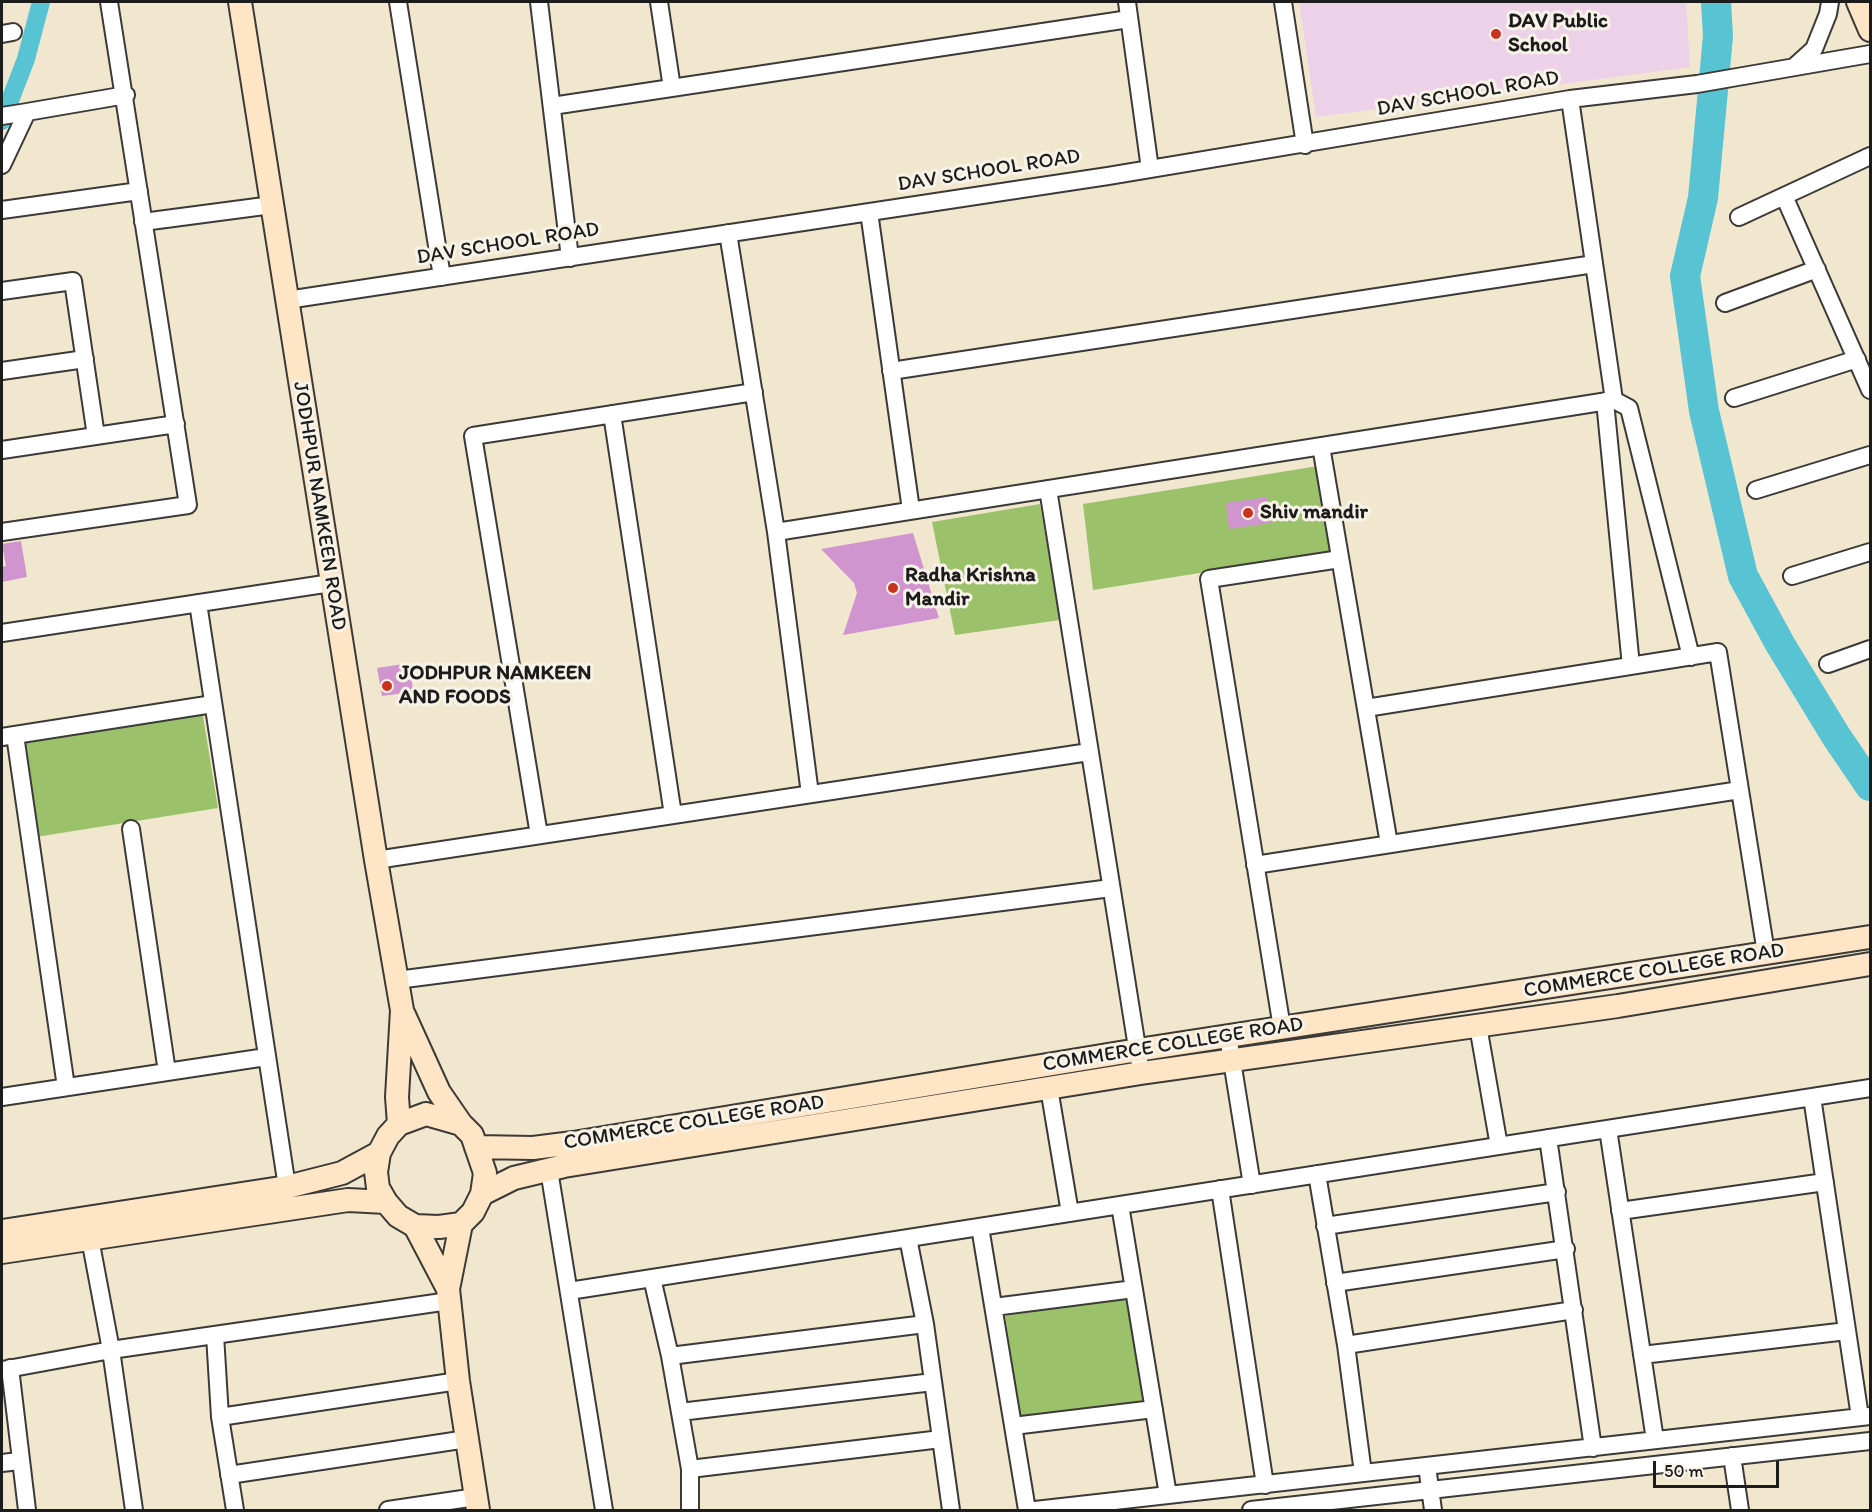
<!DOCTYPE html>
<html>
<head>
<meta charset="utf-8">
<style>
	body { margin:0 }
	#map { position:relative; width:1872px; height:1512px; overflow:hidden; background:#f1e7cf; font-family:Itim,sans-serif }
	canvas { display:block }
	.frame { position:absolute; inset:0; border:3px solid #1c1c1c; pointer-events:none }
	.scale { position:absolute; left:1653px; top:1461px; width:126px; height:27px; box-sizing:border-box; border:3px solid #1c1c1c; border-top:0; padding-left:8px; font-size:18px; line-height:21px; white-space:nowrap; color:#1c1c1c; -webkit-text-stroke:4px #f7f3e8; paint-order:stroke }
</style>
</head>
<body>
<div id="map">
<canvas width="1872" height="1512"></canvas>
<div class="frame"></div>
<div class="scale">50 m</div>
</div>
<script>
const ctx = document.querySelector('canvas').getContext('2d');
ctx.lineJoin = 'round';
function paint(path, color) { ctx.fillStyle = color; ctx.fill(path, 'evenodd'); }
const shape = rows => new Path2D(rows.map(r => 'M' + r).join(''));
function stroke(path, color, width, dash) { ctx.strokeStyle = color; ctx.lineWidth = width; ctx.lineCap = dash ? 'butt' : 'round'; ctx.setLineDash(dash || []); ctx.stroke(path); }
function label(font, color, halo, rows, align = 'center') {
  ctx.font = font + ' Itim,sans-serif'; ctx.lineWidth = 6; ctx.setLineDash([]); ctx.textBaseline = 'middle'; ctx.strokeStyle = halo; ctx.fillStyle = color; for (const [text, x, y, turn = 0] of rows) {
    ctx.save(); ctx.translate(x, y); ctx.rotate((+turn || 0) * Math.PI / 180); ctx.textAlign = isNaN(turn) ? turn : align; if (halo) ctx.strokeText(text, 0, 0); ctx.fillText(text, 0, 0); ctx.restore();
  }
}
paint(shape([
	[1299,2,1686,2,1690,67,1316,117]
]), '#edd1e9');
paint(shape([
	[1318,466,1331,552,1093,590,1083,504],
	[1040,504,1060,620,955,635,932,522],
	[202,710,218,808,36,837,21,739],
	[1128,1297,1144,1401,1021,1420,1005,1316]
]), '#9cc16b');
stroke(shape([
	[2,121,26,59,41,2]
]), '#58c3d2', 18);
stroke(shape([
	[1716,2,1718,36,1703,198,1685,276,1704,411,1743,576,1780,644,1836,736,1870,786]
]), '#58c3d2', 30);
paint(shape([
	[1267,497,1271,523,1229,529,1226,503],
	[913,533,939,618,843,635,857,593,854,583,821,549],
	[21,541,27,577,2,582,2,567,6,566,2,544],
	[410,663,413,692,382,696,377,668]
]), '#d095cf');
const street = shape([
	[398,2,442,277],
	[539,2,570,258],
	[659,2,672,88],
	[1127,2,1150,169],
	[1283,2,1305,145],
	[2,34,13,32],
	[1794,67,1814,49,1828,14,1830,2],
	[1570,99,1614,400],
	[552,106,1129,19],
	[2,116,27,112],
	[2,165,27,112,126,95],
	[1784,196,1870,390],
	[2,210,139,191],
	[869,212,911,510],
	[1739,217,1870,156],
	[143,222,272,205],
	[728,233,776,532,810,794],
	[2,291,73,281,96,436],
	[287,300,1108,176,1570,99,1697,84,1870,54],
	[1725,303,1817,269],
	[2,371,85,359],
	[891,371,1594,264],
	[1734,398,1857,359],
	[1605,401,1631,666],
	[612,414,673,815],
	[1321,446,1389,844],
	[2,450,176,424],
	[1048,489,1139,1060],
	[1756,490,1870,455],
	[2,532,188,505,109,2],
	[776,532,1614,400,1629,408,1691,657],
	[1792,576,1870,552],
	[198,603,287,1187],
	[2,633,331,583],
	[1828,664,1870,649],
	[1366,708,1718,652,1766,953],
	[15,735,66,1087],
	[2,737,213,704],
	[131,829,167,1072],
	[539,835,473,436,754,392],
	[376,860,1089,752],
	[1255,865,1740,790],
	[397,980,1111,888],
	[1478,1026,1499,1146],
	[1282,1028,1209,579,1340,559],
	[1228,1036,1252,1185],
	[1049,1088,1070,1213],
	[2,1097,266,1057],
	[1812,1097,1860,1417],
	[1608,1129,1655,1440],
	[1548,1138,1593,1448],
	[549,1170,604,1510],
	[1317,1174,1346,1345,1363,1473],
	[1220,1189,1265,1485],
	[1120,1205,1168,1495],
	[1620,1211,1825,1182],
	[1325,1226,1557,1192],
	[980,1227,1027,1510],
	[88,1228,111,1350,134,1510],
	[908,1238,925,1324,951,1510],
	[652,1278,670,1356,690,1469,690,1510],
	[1335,1283,1566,1249],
	[569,1291,1870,1088],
	[994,1307,1134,1289],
	[215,1335,220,1417,235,1510],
	[1346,1345,1574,1310],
	[1642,1355,1847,1331],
	[670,1356,925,1324],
	[10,1368,27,1510],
	[2,1370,111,1350,449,1301],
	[680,1412,933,1382],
	[220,1417,458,1381],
	[1013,1426,1154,1409],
	[1732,1456,1740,1510],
	[2,1463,19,1461],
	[1427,1466,1433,1510],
	[690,1469,941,1439],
	[229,1475,467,1439],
	[388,1510,476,1497],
	[1035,1510,1870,1416],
	[1251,1510,1870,1441]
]);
const secondary = shape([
	[240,2,376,860,402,1010,397,1097,399,1124],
	[1858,2,1870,30],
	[404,1015,439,1092,461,1124],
	[426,1114,461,1124,472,1135,485,1173,482,1194,473,1212,461,1224,439,1227,415,1226,398,1216,386,1202,378,1188,376,1172,379,1153,388,1136,399,1124,426,1114],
	[476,1147,533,1148,573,1143,1138,1050,1870,937],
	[482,1194,514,1178,564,1166,1141,1073,1618,1006,1870,964],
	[461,1224,448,1289,458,1381,478,1510],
	[415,1226,448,1289],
	[2,1231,287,1187,342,1173,379,1153],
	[2,1252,348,1200,386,1202]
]);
stroke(street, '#3c3a37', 20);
stroke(secondary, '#3c3a37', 26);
stroke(street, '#fff', 16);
stroke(secondary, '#fde5c5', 22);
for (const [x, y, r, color] of [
	[1496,34,6,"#c8321e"],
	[1248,513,6,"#c8321e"],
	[893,588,6,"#c8321e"],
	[387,686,6,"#c8321e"]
]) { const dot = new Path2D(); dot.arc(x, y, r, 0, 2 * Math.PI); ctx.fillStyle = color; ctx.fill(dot); stroke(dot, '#f7f3e8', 2); }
label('bold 21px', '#1c1c1c', '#f7f3e8', [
	["DAV Public",1508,22],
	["School",1508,46],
	["Shiv mandir",1260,513],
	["Radha Krishna",905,576],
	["Mandir",905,600],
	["JODHPUR NAMKEEN",399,674],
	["AND FOODS",399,698]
], 'left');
label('21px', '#1c1c1c', '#f7f3e8', [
	["DAV SCHOOL ROAD",1468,94,-10],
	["DAV SCHOOL ROAD",989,171,-9],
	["DAV SCHOOL ROAD",508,244,-9],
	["JODHPUR NAMKEEN ROAD",319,506,81],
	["COMMERCE COLLEGE ROAD",1654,971,-9],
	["COMMERCE COLLEGE ROAD",1173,1045,-9],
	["COMMERCE COLLEGE ROAD",694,1123,-9]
]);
</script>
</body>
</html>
